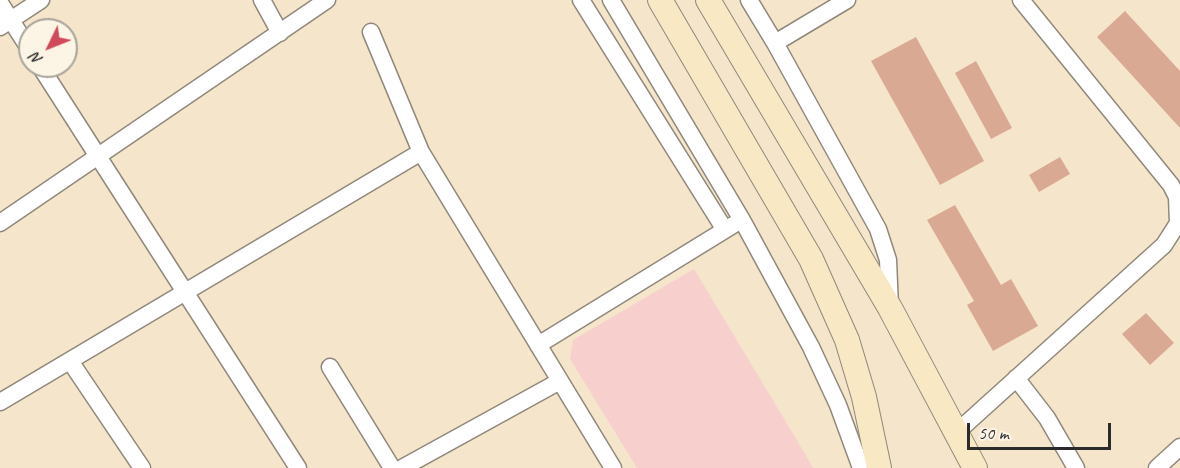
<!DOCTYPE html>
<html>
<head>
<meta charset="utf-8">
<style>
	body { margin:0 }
	#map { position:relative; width:1180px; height:468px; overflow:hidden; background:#f5e5cb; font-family:Caveat,sans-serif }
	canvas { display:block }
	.north { position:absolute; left:18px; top:18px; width:60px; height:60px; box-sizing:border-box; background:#fcf5e5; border:2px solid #a8a49b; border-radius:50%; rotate:227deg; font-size:16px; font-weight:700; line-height:24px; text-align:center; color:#2b2b2b }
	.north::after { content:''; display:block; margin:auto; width:21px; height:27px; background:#d1495b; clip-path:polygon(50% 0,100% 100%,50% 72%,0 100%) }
	.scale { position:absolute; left:967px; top:423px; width:144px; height:27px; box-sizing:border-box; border:3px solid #2b2b2b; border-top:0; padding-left:8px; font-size:18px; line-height:21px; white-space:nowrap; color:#2b2b2b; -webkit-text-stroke:4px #fcf5e5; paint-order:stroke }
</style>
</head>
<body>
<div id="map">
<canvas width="1180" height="468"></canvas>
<div class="north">N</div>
<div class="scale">50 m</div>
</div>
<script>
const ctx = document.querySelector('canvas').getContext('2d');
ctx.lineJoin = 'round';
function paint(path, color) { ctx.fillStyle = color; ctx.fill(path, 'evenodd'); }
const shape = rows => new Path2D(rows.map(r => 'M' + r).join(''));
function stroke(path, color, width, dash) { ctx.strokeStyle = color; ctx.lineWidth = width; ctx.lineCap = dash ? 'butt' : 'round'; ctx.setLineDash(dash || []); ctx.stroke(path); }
paint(shape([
	[694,269,804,452,813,468,637,468,570,359,573,340]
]), '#f7d0cd');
paint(shape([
	[1125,11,1180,71,1180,128,1097,37],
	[916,37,984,161,940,185,871,61],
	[976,61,1012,128,991,139,955,73],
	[1060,157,1070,174,1039,192,1029,175],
	[955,205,1001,285,1011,279,1038,326,993,351,967,305,974,301,927,220],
	[1146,313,1174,343,1150,365,1122,334]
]), '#daa993');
const street = shape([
	[262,0,280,33],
	[581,0,725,230],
	[611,0,742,220,811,347,838,405,861,468],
	[749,0,775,43,878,229,888,260,890,307],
	[0,3,30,50],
	[0,27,41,0],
	[371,32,421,152,613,468],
	[775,43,847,0],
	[40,66,298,468],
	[0,223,327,0],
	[538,345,733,225],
	[70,361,142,468],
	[330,367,392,468],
	[1016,378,1047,418,1076,468],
	[0,402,421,152],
	[957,432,1164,245,1178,223,1177,197,1171,185,1021,0],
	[402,468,560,381],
	[1157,468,1180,447]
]);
const secondary = shape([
	[660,0,811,259,847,340,864,397,879,468],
	[708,0,890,308,975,468]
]);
stroke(street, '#90887b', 19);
stroke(secondary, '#90887b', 26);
stroke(street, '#fff', 16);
stroke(secondary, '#f8e8c3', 24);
</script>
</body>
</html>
